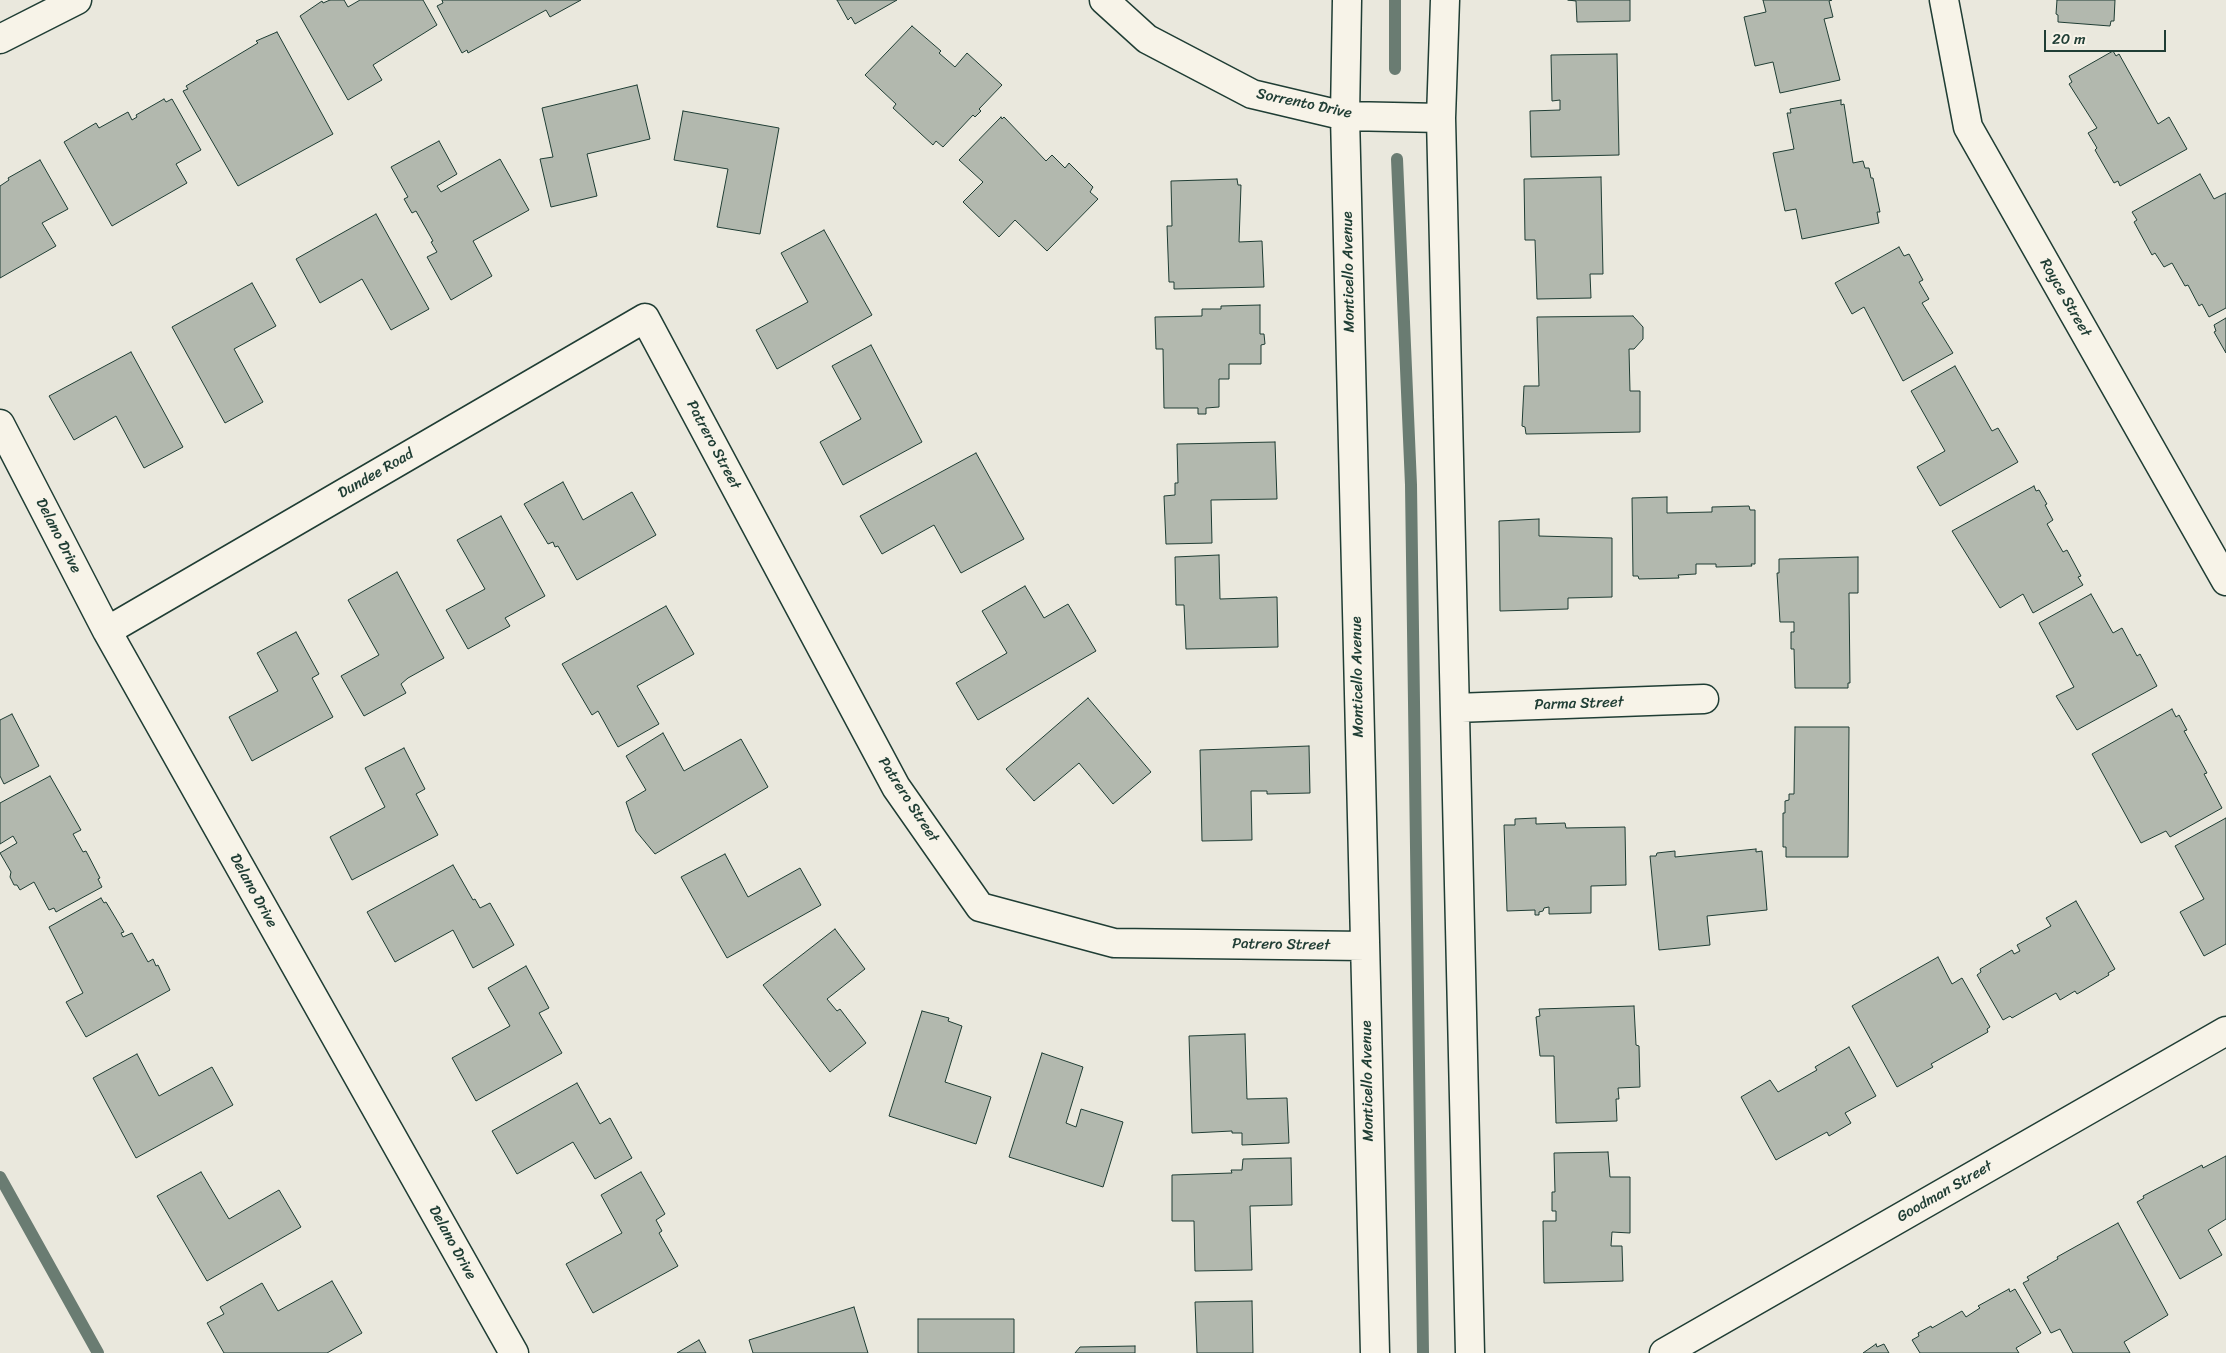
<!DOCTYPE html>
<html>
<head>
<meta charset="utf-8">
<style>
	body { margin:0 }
	#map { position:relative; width:2226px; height:1353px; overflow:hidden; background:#eae8dd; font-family:Sriracha,sans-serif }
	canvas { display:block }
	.scale { position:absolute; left:2044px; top:30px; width:122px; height:22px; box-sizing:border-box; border:2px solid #1f3d34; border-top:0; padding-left:6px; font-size:15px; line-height:18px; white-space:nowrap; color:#1f3d34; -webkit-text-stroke:4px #f7f3e8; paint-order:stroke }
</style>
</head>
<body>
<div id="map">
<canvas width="2226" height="1353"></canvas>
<div class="scale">20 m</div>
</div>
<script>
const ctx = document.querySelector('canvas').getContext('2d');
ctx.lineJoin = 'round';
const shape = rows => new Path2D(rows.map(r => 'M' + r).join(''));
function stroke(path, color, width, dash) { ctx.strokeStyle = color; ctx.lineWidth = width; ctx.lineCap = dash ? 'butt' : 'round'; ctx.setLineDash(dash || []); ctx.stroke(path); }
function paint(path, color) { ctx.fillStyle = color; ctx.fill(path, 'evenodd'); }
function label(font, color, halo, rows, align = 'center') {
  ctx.font = font + ' Sriracha,sans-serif'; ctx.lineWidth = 4; ctx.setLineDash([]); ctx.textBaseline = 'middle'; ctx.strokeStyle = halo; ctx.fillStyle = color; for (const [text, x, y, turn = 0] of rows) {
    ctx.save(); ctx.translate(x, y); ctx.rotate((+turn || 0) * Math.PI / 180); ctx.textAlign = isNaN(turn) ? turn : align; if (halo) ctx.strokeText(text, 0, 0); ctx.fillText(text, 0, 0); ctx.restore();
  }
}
stroke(shape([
	[1395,0,1395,69],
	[1397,159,1411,485,1423,1353],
	[0,1177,98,1353]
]), '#6a7c72', 12);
const building = shape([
	[330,0,344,0,348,7,360,0,423,0,437,25,373,65,382,80,348,100,300,16,322,1,323,3,330,0],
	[442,0,581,0,550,17,546,10,468,53,467,50,462,53,437,6,443,3,442,0],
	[837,0,897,0,855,24,851,17,848,20,837,0],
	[1568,0,1630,0,1630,21,1577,22,1576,1,1568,0],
	[1763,0,1832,0,1829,1,1833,17,1824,19,1840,80,1780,93,1773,62,1755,66,1744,17,1766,12,1763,0],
	[2057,0,2115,0,2114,21,2111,21,2110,26,2058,22,2058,15,2056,14,2057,0],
	[912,26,941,51,939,53,955,67,967,53,1002,85,979,109,981,111,975,117,973,115,943,147,936,141,933,145,893,108,896,104,865,75,912,26],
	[277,32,333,134,238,186,183,91,188,89,186,86,258,43,256,41,277,32],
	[2113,51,2116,56,2119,54,2158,124,2169,117,2187,149,2120,186,2118,181,2114,183,2095,150,2097,148,2088,133,2097,128,2069,84,2072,82,2069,76,2113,51],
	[1617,54,1619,155,1531,157,1530,111,1560,110,1560,100,1552,101,1551,55,1617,54],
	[637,85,650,139,587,154,597,196,551,207,540,159,553,157,542,108,637,85],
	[164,99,166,102,172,99,201,150,176,164,187,183,112,226,64,142,96,123,99,128,128,112,132,120,137,117,136,115,164,99],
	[1841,100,1841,105,1844,104,1853,163,1863,161,1865,168,1869,168,1871,178,1873,178,1880,212,1877,212,1879,223,1802,239,1796,209,1785,211,1773,153,1794,149,1787,113,1791,113,1790,109,1841,100],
	[683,111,779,128,760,234,717,227,728,169,674,160,683,111],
	[1001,117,1002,119,1004,117,1046,161,1052,155,1065,168,1069,163,1093,187,1090,192,1098,199,1047,251,1015,220,999,237,963,202,983,182,959,160,1001,117],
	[439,141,457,174,437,186,441,192,500,159,529,210,473,241,492,276,451,300,427,257,437,252,431,242,433,241,416,211,412,213,404,199,408,197,391,167,439,141],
	[40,160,68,209,42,223,56,246,0,278,0,186,9,180,8,178,40,160],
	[2200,174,2214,199,2226,193,2226,308,2209,317,2202,304,2199,306,2188,285,2185,286,2172,263,2164,267,2155,253,2152,255,2134,222,2137,220,2132,212,2200,174],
	[1601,177,1603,274,1590,274,1591,298,1537,299,1535,240,1525,240,1524,179,1601,177],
	[1237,179,1238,185,1241,185,1239,242,1262,241,1264,287,1174,289,1174,282,1169,282,1167,226,1172,226,1171,181,1237,179],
	[376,214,429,309,391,330,362,279,320,303,296,259,376,214],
	[824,230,872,315,777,369,756,330,808,302,781,253,824,230],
	[1899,247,1904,256,1909,254,1923,280,1919,282,1929,299,1922,303,1953,353,1903,381,1864,307,1852,314,1835,283,1899,247],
	[252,283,276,326,234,349,263,402,225,423,172,327,252,283],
	[1260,305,1260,334,1264,334,1265,344,1261,345,1261,364,1229,364,1229,379,1219,379,1219,407,1206,408,1206,414,1198,414,1198,408,1164,408,1163,349,1156,349,1155,317,1202,316,1202,309,1221,309,1221,306,1260,305],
	[1633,316,1643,327,1643,339,1634,349,1629,349,1630,391,1640,391,1640,432,1526,434,1525,427,1522,426,1524,386,1539,386,1537,317,1633,316],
	[2226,318,2226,353,2214,332,2216,331,2214,325,2226,318],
	[871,345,922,442,843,485,820,442,861,419,832,366,871,345],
	[131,352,183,447,144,468,116,416,74,440,49,396,131,352],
	[1955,366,1992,431,1998,428,2018,462,1940,506,1917,467,1945,451,1911,391,1955,366],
	[1275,442,1277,499,1211,500,1212,543,1166,544,1164,496,1175,495,1175,483,1178,483,1177,444,1275,442],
	[976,453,1024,539,961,573,934,525,882,554,860,516,976,453],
	[563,482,583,520,632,492,656,535,577,580,558,546,555,547,553,542,548,544,524,504,563,482],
	[2034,486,2036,491,2039,490,2047,504,2045,505,2053,520,2047,524,2063,552,2067,550,2081,576,2078,577,2083,585,2033,613,2023,594,2000,608,1952,531,2034,486],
	[1667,497,1667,513,1712,512,1712,507,1749,506,1750,510,1755,510,1755,564,1751,564,1752,566,1716,567,1716,564,1696,564,1696,574,1678,575,1679,578,1639,579,1638,576,1633,576,1632,498,1667,497],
	[501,516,545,596,505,618,510,626,468,649,446,610,485,589,457,540,501,516],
	[1539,519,1539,536,1612,538,1612,597,1568,598,1568,609,1500,611,1499,521,1539,519],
	[1219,555,1220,599,1277,597,1278,647,1186,649,1184,605,1176,605,1175,557,1219,555],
	[1858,557,1858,593,1849,593,1850,683,1848,683,1848,688,1795,688,1794,649,1791,649,1791,632,1794,632,1794,622,1780,622,1777,573,1779,573,1779,559,1858,557],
	[397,572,444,658,408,678,401,684,406,693,364,716,341,676,379,655,348,600,397,572],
	[1025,586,1044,618,1068,604,1096,651,978,720,956,683,1007,653,982,611,1025,586],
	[2091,594,2113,633,2122,628,2137,656,2140,654,2157,686,2077,730,2056,696,2074,687,2039,623,2091,594],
	[666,606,694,654,637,686,659,724,618,747,598,711,592,715,562,664,666,606],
	[296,632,319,674,312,678,333,717,252,761,229,717,278,691,257,653,296,632],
	[1088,698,1151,772,1113,804,1079,763,1034,801,1006,769,1088,698],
	[2172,709,2176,717,2179,715,2187,730,2184,731,2207,773,2204,774,2222,808,2170,837,2166,831,2141,843,2092,754,2172,709],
	[12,714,39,766,4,784,0,776,0,720,12,714],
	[1795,727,1849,727,1848,857,1786,857,1786,847,1783,847,1783,813,1785,813,1785,801,1789,800,1789,794,1794,794,1795,727],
	[663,733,684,771,741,739,768,787,655,854,636,831,626,802,646,790,626,756,663,733],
	[1309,746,1310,793,1267,794,1267,791,1251,791,1252,840,1202,841,1200,750,1309,746],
	[404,748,425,789,416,794,438,835,352,880,330,837,385,807,365,768,404,748],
	[50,776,81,830,73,834,83,852,86,851,100,878,98,879,102,887,56,912,54,908,49,910,34,882,20,890,17,885,14,885,10,877,11,872,0,853,17,843,13,836,0,844,0,803,50,776],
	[1536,818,1536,824,1565,823,1566,828,1625,827,1626,885,1591,886,1591,913,1549,914,1549,907,1544,908,1543,911,1539,912,1539,915,1535,915,1535,910,1507,911,1504,825,1515,825,1515,819,1536,818],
	[2226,818,2226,944,2204,956,2180,912,2204,899,2175,846,2226,818],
	[1756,849,1756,852,1762,851,1767,910,1707,916,1710,945,1659,950,1650,856,1656,856,1657,853,1675,851,1675,857,1756,849],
	[725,854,748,897,800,868,821,905,727,958,681,877,725,854],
	[453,865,473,900,475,899,480,908,490,903,514,945,473,968,453,930,395,962,367,912,453,865],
	[101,898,104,903,106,902,124,932,121,933,123,937,132,933,148,962,153,959,156,966,158,965,170,990,86,1037,66,1002,83,993,49,927,101,898],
	[2076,901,2115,969,2108,973,2109,975,2077,994,2075,991,2060,1000,2056,993,2012,1018,2010,1016,2003,1020,1977,975,1981,972,1980,969,2012,950,2014,954,2020,951,2017,945,2051,926,2046,918,2076,901],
	[835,929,865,969,827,999,837,1011,840,1009,866,1043,830,1072,763,985,835,929],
	[1938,957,1952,984,1962,978,1990,1027,1987,1029,1988,1032,1931,1064,1933,1067,1897,1087,1852,1006,1938,957],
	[526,966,549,1008,539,1013,562,1053,476,1101,452,1058,510,1026,488,988,526,966],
	[1634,1006,1636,1045,1639,1046,1640,1087,1618,1088,1619,1099,1616,1099,1617,1121,1556,1123,1554,1056,1540,1056,1536,1017,1540,1016,1539,1009,1634,1006],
	[922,1011,949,1018,948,1021,962,1026,945,1082,991,1097,976,1144,889,1116,922,1011],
	[1245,1034,1247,1099,1287,1098,1289,1143,1242,1145,1242,1133,1232,1133,1232,1131,1192,1133,1189,1036,1245,1034],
	[1849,1047,1876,1096,1845,1113,1851,1123,1829,1136,1827,1132,1776,1160,1741,1097,1770,1080,1778,1092,1817,1070,1815,1067,1849,1047],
	[1042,1053,1083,1067,1066,1123,1076,1127,1081,1109,1123,1122,1103,1187,1009,1157,1042,1053],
	[137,1054,159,1096,212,1067,233,1105,136,1158,93,1078,137,1054],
	[577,1083,600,1124,610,1118,632,1158,595,1179,573,1142,517,1174,492,1131,577,1083],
	[1608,1152,1610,1177,1630,1177,1630,1233,1612,1232,1611,1246,1622,1246,1623,1281,1544,1283,1543,1221,1556,1221,1556,1211,1552,1211,1552,1192,1555,1192,1554,1153,1608,1152],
	[2226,1156,2226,1219,2208,1230,2222,1255,2180,1279,2137,1202,2144,1198,2143,1196,2202,1165,2203,1168,2226,1156],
	[1291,1158,1292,1205,1250,1206,1252,1270,1195,1271,1194,1221,1172,1221,1172,1175,1232,1173,1231,1170,1242,1170,1243,1159,1291,1158],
	[201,1172,229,1219,279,1190,301,1227,207,1281,157,1196,201,1172],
	[641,1172,665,1214,656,1220,662,1231,659,1233,678,1266,593,1313,566,1264,622,1233,601,1195,641,1172],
	[2118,1223,2168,1315,2124,1342,2130,1353,2073,1353,2060,1329,2051,1333,2023,1283,2029,1280,2027,1277,2058,1259,2057,1257,2118,1223],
	[332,1281,362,1333,327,1353,224,1353,207,1323,224,1314,220,1307,262,1283,278,1311,332,1281],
	[2009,1289,2010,1292,2015,1289,2041,1333,2016,1348,2019,1353,1920,1353,1912,1340,1919,1336,1918,1333,1931,1326,1932,1328,1962,1311,1966,1317,1980,1308,1978,1306,2009,1289],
	[1252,1301,1253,1353,1197,1353,1195,1302,1252,1301],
	[854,1307,868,1353,753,1353,749,1340,854,1307],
	[918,1319,1014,1319,1014,1353,918,1353,918,1319],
	[699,1340,706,1353,677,1353,699,1340],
	[1876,1344,1877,1347,1884,1344,1889,1353,1863,1353,1876,1344],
	[1135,1346,1135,1353,1075,1353,1080,1347,1135,1346]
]);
paint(building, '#b2b8ae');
stroke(building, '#1f3d34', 1);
const minor = shape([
	[1104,0,1147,39,1252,94,1345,116,1441,118],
	[1347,0,1345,116,1375,1353],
	[1445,0,1441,118,1470,1353],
	[1944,0,1968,127,2226,581],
	[0,39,77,0],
	[0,424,107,631,514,1353],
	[107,631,645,318,896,787,980,907,1114,943,1365,946],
	[1455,708,1704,699],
	[1664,1353,2226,1031]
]);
stroke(minor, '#1f3d34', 31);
stroke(minor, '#f7f3e8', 28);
label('15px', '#1f3d34', '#f7f3e8', [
	["Sorrento Drive",1304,104,12],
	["Monticello Avenue",1349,272,-91],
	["Royce Street",2065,298,60],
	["Patrero Street",713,445,62],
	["Dundee Road",376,474,-30],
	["Delano Drive",58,536,63],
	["Monticello Avenue",1358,677,-91],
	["Parma Street",1579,704,-2],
	["Patrero Street",908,800,57],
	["Delano Drive",253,891,61],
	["Patrero Street",1281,945,1],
	["Monticello Avenue",1368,1081,-91],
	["Goodman Street",1945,1192,-30],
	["Delano Drive",452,1243,61]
]);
</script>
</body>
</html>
